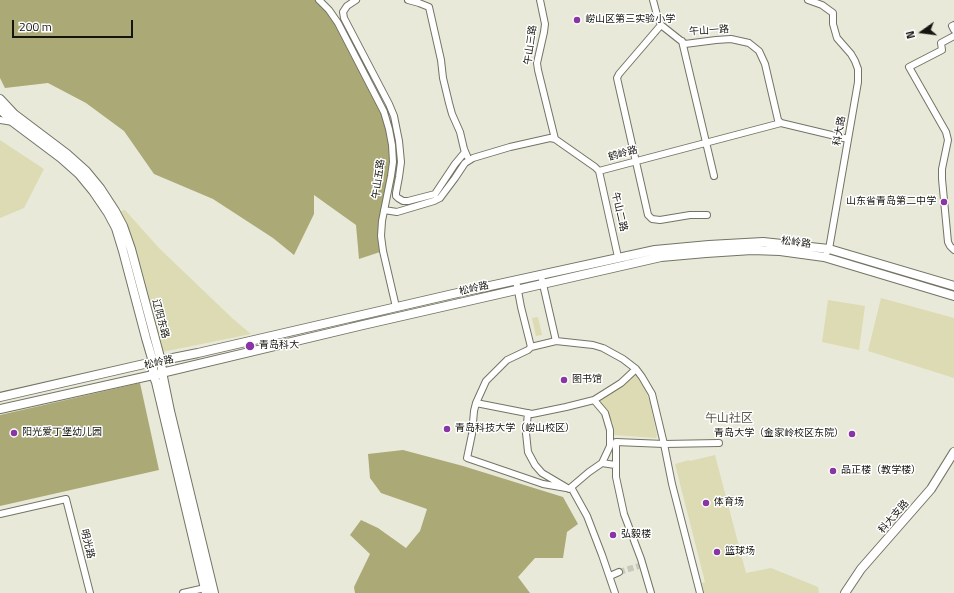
<!DOCTYPE html>
<html>
<head>
<meta charset="utf-8">
<style>
	body { margin:0 }
	#map { position:relative; width:954px; height:593px; overflow:hidden; background:#e9e9d9; font-family:"Titillium Web",sans-serif }
	canvas { display:block }
	.north { position:absolute; left:902px; top:12px; width:40px; height:40px; -webkit-text-stroke:3px #fff; paint-order:stroke; rotate:256deg; font-size:11px; font-weight:700; line-height:16px; text-align:center; color:#15150f }
	.north::after { content:''; display:block; margin:auto; width:14px; height:18px; background:#15150f; clip-path:polygon(50% 0,100% 100%,50% 72%,0 100%) }
	.scale { position:absolute; left:12px; top:20px; width:121px; height:18px; box-sizing:border-box; border:2px solid #15150f; border-top:0; padding-left:5px; font-size:12px; line-height:14px; white-space:nowrap; color:#15150f; -webkit-text-stroke:3px #fff; paint-order:stroke }
</style>
</head>
<body>
<div id="map">
<canvas width="954" height="593"></canvas>
<div class="north">N</div>
<div class="scale">200 m</div>
</div>
<script>
const ctx = document.querySelector('canvas').getContext('2d');
ctx.lineJoin = 'round';
function paint(path, color) { ctx.fillStyle = color; ctx.fill(path, 'evenodd'); }
const shape = rows => new Path2D(rows.map(r => 'M' + r).join(''));
function stroke(path, color, width, dash) { ctx.strokeStyle = color; ctx.lineWidth = width; ctx.lineCap = dash ? 'butt' : 'round'; ctx.setLineDash(dash || []); ctx.stroke(path); }
function label(font, color, halo, rows, align = 'center') {
  ctx.font = font + ' "Titillium Web","Noto Sans SC",sans-serif'; ctx.lineWidth = 3; ctx.setLineDash([]); ctx.textBaseline = 'middle'; ctx.strokeStyle = halo; ctx.fillStyle = color; for (const [text, x, y, turn = 0] of rows) {
    ctx.save(); ctx.translate(x, y); ctx.rotate((+turn || 0) * Math.PI / 180); ctx.textAlign = isNaN(turn) ? turn : align; if (halo) ctx.strokeText(text, 0, 0); ctx.fillText(text, 0, 0); ctx.restore();
  }
}
paint(shape([
	[0,140,44,169,24,208,0,218],
	[125,210,159,248,232,318,251,334,162,352,142,276,120,211],
	[881,298,954,318,954,378,868,351],
	[828,300,865,306,859,350,822,342],
	[538,317,542,335,536,336,532,318],
	[635,375,644,386,650,402,657,436,656,438,614,435,613,423,604,408,599,401,631,377],
	[715,455,746,573,771,568,818,587,819,593,704,593,702,583,705,582,675,464,689,460,690,461]
]), '#dcdbb3');
paint(shape([
	[0,0,315,0,323,7,337,27,382,113,387,131,390,156,390,179,379,233,380,252,359,259,356,225,314,195,314,214,294,255,273,238,213,199,154,174,124,131,86,103,48,83,5,88,0,78],
	[140,383,159,470,0,506,0,415],
	[403,450,463,466,563,497,578,524,567,532,563,558,535,558,518,577,530,593,355,593,354,587,370,554,350,535,361,520,378,528,406,548,420,531,427,509,381,493,370,478,368,454]
]), '#aba975');
stroke(shape([
	[619,572,639,566]
]), '#c9c9bb', 6, [6, 3]);
const minor = shape([
	[319,0,329,10,338,23,384,112,389,129,392,145,393,162,391,176,382,221,381,236,383,251,396,307],
	[356,0,347,6,343,12,344,18,389,104,394,116,399,141,401,162,399,177,396,193,396,196,398,198,403,201,408,201,435,194,455,164,465,152],
	[408,0,419,3,429,7,441,60,443,78,449,103,452,114,460,132,464,149,467,156],
	[540,0,545,24,544,32,537,63,538,70,555,139],
	[653,0,657,15,661,25,685,44,716,40,731,39,749,43,759,51,765,64,778,120,781,123],
	[808,0,822,5,833,13,833,24,837,38,851,54,855,61,858,69,858,82,829,249,827,252],
	[661,25,619,74,617,78,648,215,652,219,660,220,690,215,707,215],
	[954,25,952,26,954,30],
	[954,36,941,43,942,50,909,67,946,132,948,140,942,169,942,179,948,242,950,246,954,250],
	[682,41,714,176],
	[0,120,13,122],
	[599,171,618,257],
	[384,210,397,212,434,201,440,198,455,178,465,163,473,158,510,147,550,138,555,139,595,167,599,171,781,123,848,139],
	[516,280,521,307,531,347],
	[542,280,556,341],
	[594,400,605,413,610,430,610,446,602,463],
	[476,403,532,414,566,407,594,400,621,383,636,369],
	[528,413,526,433,528,452,535,465,542,473,569,489,589,472,602,463,615,465],
	[0,514,66,499,90,593],
	[610,576,619,572],
	[183,593,205,588],
	[615,593,602,555,587,516,572,489,543,484,467,458,472,434,474,411,476,403,486,381,507,360,528,350,531,347,556,341,593,345,603,348,623,359,636,369,642,377,652,394,664,444,672,484,700,593],
	[651,593,641,559,624,514,616,477,616,442,664,444,719,443]
]);
const major = shape([
	[0,99,14,114,67,154,86,171,100,188,115,211,123,226,131,249,161,361,162,372,170,411,214,593],
	[0,109,13,122,61,158,79,174,93,191,108,213,116,228,123,251,146,338,153,362,153,375,156,382,206,593],
	[0,397,153,362,198,353,453,294,655,250,709,245,763,242,829,249,954,286],
	[0,409,153,375,363,325,661,257,706,253,752,250,780,251,824,257,954,296],
	[845,593,861,569,931,489,954,452]
]);
stroke(minor, '#747466', 8);
stroke(major, '#747466', 10);
stroke(minor, '#fff', 6);
stroke(major, '#fff', 8);
for (const [x, y, r, color] of [
	[577,20,4,"#8935a4"],
	[944,202,4,"#8935a4"],
	[250,346,5,"#8935a4"],
	[564,380,4,"#8935a4"],
	[447,429,4,"#8935a4"],
	[14,433,4,"#8935a4"],
	[852,434,4,"#8935a4"],
	[833,471,4,"#8935a4"],
	[706,503,4,"#8935a4"],
	[613,535,4,"#8935a4"],
	[717,552,4,"#8935a4"]
]) { const dot = new Path2D(); dot.arc(x, y, r, 0, 2 * Math.PI); ctx.fillStyle = color; ctx.fill(dot); stroke(dot, '#fff', 1.5); }
label('10px', '#15150f', '#fff', [
	["崂山区第三实验小学",585,20],
	["山东省青岛第二中学",936,202,"right"],
	["青岛科大",259,346],
	["图书馆",572,380],
	["青岛科技大学（崂山校区）",455,429],
	["阳光爱丁堡幼儿园",22,433],
	["青岛大学（金家岭校区东院）",844,434,"right"],
	["品正楼（教学楼）",841,471],
	["体育场",714,503],
	["弘毅楼",621,535],
	["篮球场",725,552]
], 'left');
label('10px', '#15150f', '#fff', [
	["午山一路",709,31,-4],
	["午山三路",531,45,-82],
	["科大路",840,131,-80],
	["鹤岭路",623,154,-15],
	["午山五路",379,179,-82],
	["午山二路",619,212,77],
	["松岭路",796,243,7],
	["松岭路",474,289,-13],
	["辽阳东路",160,319,75],
	["松岭路",159,363,-13],
	["科大支路",894,517,-49],
	["明光路",87,544,76]
]);
label('12px', '#59594b', '#fff', [
	["午山社区",729,419]
]);
</script>
</body>
</html>
